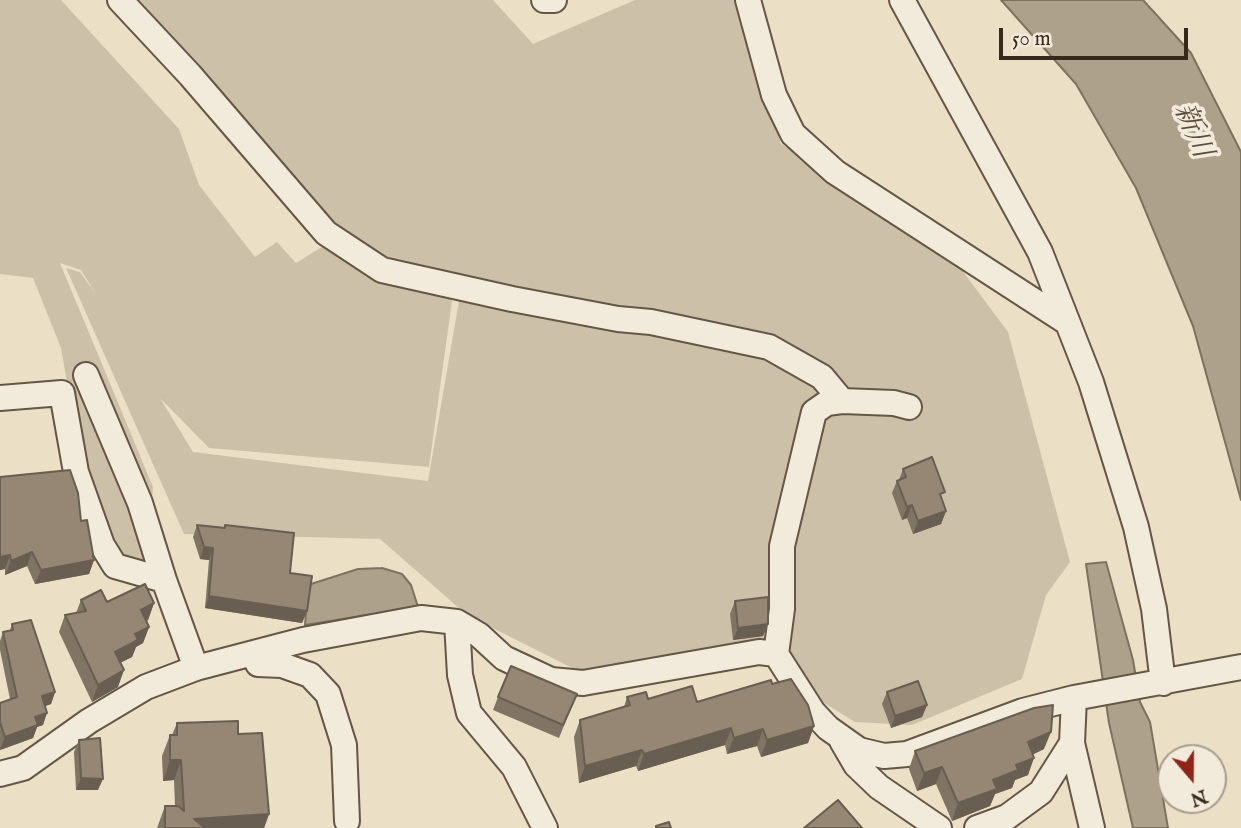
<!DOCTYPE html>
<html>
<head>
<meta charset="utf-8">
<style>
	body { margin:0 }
	#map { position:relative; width:1241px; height:828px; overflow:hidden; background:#ebdfc6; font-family:"IM FELL English",serif }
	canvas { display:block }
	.north { position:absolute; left:1157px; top:744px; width:70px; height:70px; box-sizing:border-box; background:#f2eada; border:2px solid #a89c8e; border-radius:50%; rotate:160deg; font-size:19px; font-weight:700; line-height:28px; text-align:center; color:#38281b }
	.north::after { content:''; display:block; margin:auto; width:24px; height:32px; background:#8f2418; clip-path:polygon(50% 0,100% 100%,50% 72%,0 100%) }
	.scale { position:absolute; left:999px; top:28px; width:189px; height:32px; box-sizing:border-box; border:4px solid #38281b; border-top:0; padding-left:9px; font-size:21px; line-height:24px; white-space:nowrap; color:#38281b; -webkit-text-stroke:5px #f2eada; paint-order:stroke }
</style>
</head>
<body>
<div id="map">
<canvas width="1241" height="828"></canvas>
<div class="north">N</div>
<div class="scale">50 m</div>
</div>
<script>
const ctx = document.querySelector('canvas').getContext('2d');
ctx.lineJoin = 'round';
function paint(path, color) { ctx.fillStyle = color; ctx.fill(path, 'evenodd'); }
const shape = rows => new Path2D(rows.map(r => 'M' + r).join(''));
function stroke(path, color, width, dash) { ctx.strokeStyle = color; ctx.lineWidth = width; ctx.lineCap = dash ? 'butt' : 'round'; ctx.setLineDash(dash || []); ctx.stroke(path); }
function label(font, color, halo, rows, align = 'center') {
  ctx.font = font + ' "IM FELL English","Noto Serif JP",serif'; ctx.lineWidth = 7; ctx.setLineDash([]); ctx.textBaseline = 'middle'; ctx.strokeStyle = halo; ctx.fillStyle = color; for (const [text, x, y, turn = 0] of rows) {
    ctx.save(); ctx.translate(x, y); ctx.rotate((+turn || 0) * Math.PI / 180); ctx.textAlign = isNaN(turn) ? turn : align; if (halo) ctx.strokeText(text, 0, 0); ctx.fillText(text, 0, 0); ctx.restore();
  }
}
paint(shape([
	[0,0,61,0,179,129,199,185,255,257,277,242,296,263,328,243,444,293,452,301,429,467,209,448,160,398,193,452,428,481,460,295,350,242,140,0,493,0,533,44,635,0,737,0,781,144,944,246,1008,332,1070,562,1046,595,1022,679,912,725,855,722,811,695,772,639,580,672,467,615,380,539,184,534,66,268,80,272,95,293,81,270,60,263,153,487,146,570,121,562,84,478,61,348,33,278,0,274]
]), '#cdc0a9');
const water = shape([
	[1001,0,1143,0,1191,53,1241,152,1241,500,1193,326,1136,188,1076,84,1001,0],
	[1106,562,1133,660,1140,702,1150,722,1168,828,1133,828,1109,723,1086,564,1106,562],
	[382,568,402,574,411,585,418,607,305,625,308,585,358,569,382,568]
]);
paint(water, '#aea18c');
stroke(water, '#7f715f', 2);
const street = shape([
	[120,0,190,75,326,233,382,270,512,299,618,319,651,322,769,347,822,377,842,401],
	[544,0,554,0],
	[748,0,774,95,793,134,835,172,1065,321],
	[902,0,1040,252,1091,382,1136,527,1154,609,1163,683],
	[86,375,140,503,164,580],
	[0,398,62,393,76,472,102,545,115,566,164,580,196,668],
	[457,622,460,675,469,713,514,767,545,828],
	[776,654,782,609,782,546,814,412,827,403,842,401,894,403,909,407],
	[258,664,282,665,310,675,328,694,344,745,347,821],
	[1074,698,1072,743,1092,828],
	[842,741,856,765,879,787,939,828],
	[0,774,23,768,89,721,146,687,196,668,303,640,421,618,457,622,479,635,504,658,551,680,583,683,759,652,776,654,813,712,828,728,859,750,884,756,907,754,1023,711,1074,698,1241,667],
	[977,828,1007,817,1041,792,1072,743]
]);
stroke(street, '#655646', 28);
stroke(street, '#f2eada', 24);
paint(shape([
	[903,469,942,500,946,511,941,524,913,534,907,518,902,520,892,493,897,481,899,480],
	[0,477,81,521,94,560,89,574,35,584,27,566,5,575,5,569,0,570],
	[197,525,224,528,225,525,290,573,307,611,302,623,205,608,209,560,200,559,193,537],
	[81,600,107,602,154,603,148,620,147,621,149,627,143,643,136,647,132,657,120,663,118,687,92,702,59,632,65,615,76,613],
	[735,601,768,624,763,636,733,640,730,614],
	[12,624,55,692,51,704,45,706,43,725,37,727,33,738,0,750,0,703,10,699,0,650,0,641,3,632,10,630],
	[772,684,814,726,808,743,761,757,757,746,727,754,725,745,638,771,636,766,579,783,574,737,580,720,624,707,627,697,697,702],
	[887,692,927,705,922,717,891,728,882,704],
	[498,697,572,706,559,738,493,710],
	[177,723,238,734,269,814,264,828,157,828,165,806,175,806,174,780,163,781,162,756,170,735,172,735],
	[79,740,98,790,76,790,74,752],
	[1044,749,1033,754,1028,775,1015,780,1012,788,995,794,990,806,952,821,936,784,917,791,909,769,915,751]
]), '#807464');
paint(shape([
	[912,505,907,518,902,520,907,507],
	[946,511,941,524,913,534,918,521],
	[204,547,213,548,209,560,200,559],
	[32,552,27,566,5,575,11,561],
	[10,555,5,569,0,570,0,557],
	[94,560,89,574,35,584,41,570],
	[209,596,307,611,302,623,205,608],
	[154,603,148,620,135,627,141,610],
	[768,624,763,636,733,640,738,628],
	[149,627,143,643,136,647,132,657,109,668,115,652,135,634],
	[124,670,118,687,92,702,98,685],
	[55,692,51,704,37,709,42,696],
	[927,705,922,717,891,728,895,716],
	[47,713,43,725,37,727,33,738,0,750,5,737,35,717],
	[814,726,808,743,761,757,767,740],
	[731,728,725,745,638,771,644,754],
	[763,729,757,746,727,754,734,738],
	[1051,732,1044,749,1022,760,1028,742],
	[642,750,636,766,579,783,585,766],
	[1034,758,1028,775,1015,780,1012,788,995,794,990,806,952,821,958,803,1016,765],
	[170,760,181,760,174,780,163,781],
	[942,767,936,784,917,791,924,773],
	[81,778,103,779,98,790,76,790],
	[269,814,264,828,191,828,194,819]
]), '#685e51');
const building = shape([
	[932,457,945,492,940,494,946,511,918,521,912,505,907,507,897,481,906,477,903,469,932,457],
	[70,470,78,493,81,521,87,520,94,560,41,570,32,552,11,561,10,555,0,557,0,477,70,470],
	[197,525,225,528,225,525,294,533,290,573,312,576,307,611,209,596,213,548,204,547,197,525],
	[145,584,154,603,141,610,149,627,135,634,138,640,115,652,124,670,98,685,65,615,86,611,81,600,101,590,107,602,145,584],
	[768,597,768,624,738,628,735,601,768,597],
	[31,620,55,692,42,696,47,713,35,717,38,725,5,737,0,722,0,703,17,697,3,632,13,630,12,624,31,620],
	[511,666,577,694,563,725,498,697,511,666],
	[791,679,808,705,814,726,767,740,763,729,734,738,731,728,644,754,642,750,585,766,580,720,630,705,627,697,646,692,648,699,692,686,697,702,771,680,772,684,791,679],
	[918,681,927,705,895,716,887,692,918,681],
	[1053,705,1051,732,1028,742,1034,758,1016,765,1018,770,993,780,997,789,958,803,942,767,924,773,915,751,1034,708,1053,705],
	[238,721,238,734,262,733,269,814,194,819,205,828,165,828,165,806,178,806,184,811,181,760,170,760,170,735,177,735,177,723,238,721],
	[100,738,103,779,81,778,79,740,100,738],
	[838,800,862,828,804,828,838,800],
	[669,822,671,828,656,828,656,826,669,822]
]);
paint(building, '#958774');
stroke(building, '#685e51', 2);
label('italic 28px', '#5b4c3d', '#f2eada', [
	["新川",1191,131,67]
]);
</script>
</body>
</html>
